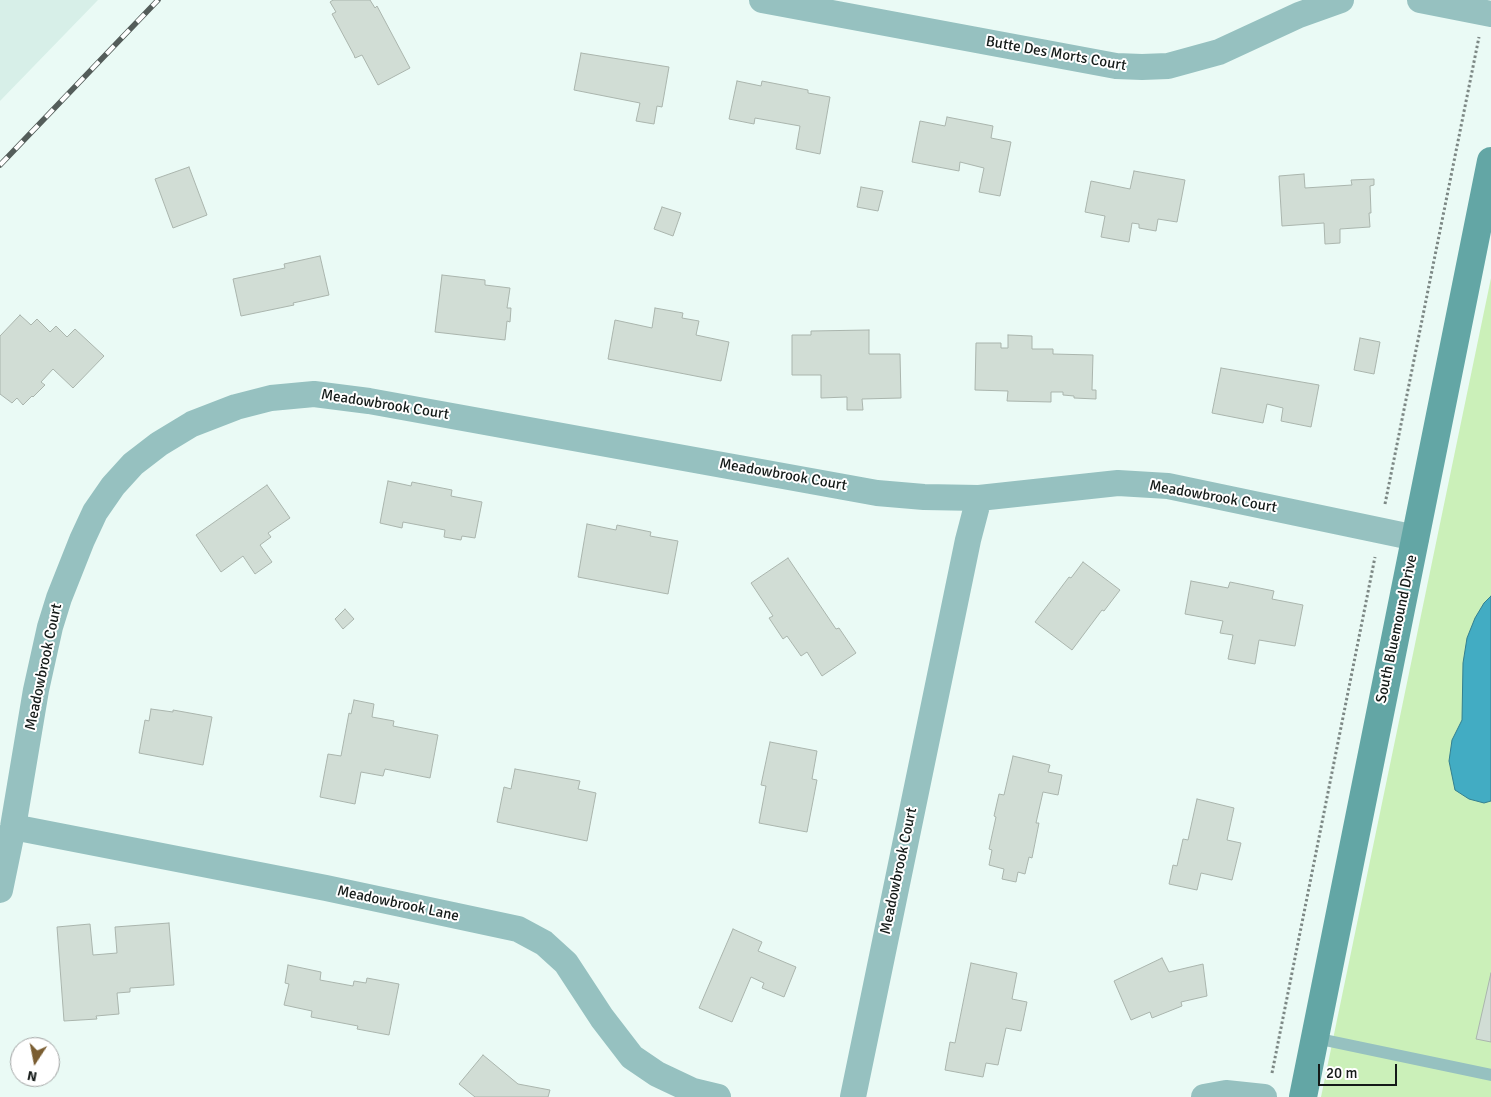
<!DOCTYPE html>
<html>
<head>
<meta charset="utf-8">
<style>
	body { margin:0 }
	#map { position:relative; width:1491px; height:1097px; overflow:hidden; background:#eafaf5; font-family:Signika,sans-serif }
	canvas { display:block }
	.north { position:absolute; left:10px; top:1037px; width:50px; height:50px; box-sizing:border-box; background:#fff; border:1px solid #a1a3a3; border-radius:50%; rotate:191deg; font-size:14px; font-weight:700; line-height:20px; text-align:center; color:#141a18 }
	.north::after { content:''; display:block; margin:auto; width:18px; height:22px; background:#7a5d31; clip-path:polygon(50% 0,100% 100%,50% 72%,0 100%) }
	.scale { position:absolute; left:1318px; top:1064px; width:79px; height:22px; box-sizing:border-box; border:2px solid #141a18; border-top:0; padding-left:6px; font-size:15px; line-height:18px; white-space:nowrap; color:#141a18; -webkit-text-stroke:4px #fff; paint-order:stroke }
</style>
</head>
<body>
<div id="map">
<canvas width="1491" height="1097"></canvas>
<div class="north">N</div>
<div class="scale">20 m</div>
</div>
<script>
const ctx = document.querySelector('canvas').getContext('2d');
ctx.lineJoin = 'round';
function paint(path, color) { ctx.fillStyle = color; ctx.fill(path, 'evenodd'); }
const shape = rows => new Path2D(rows.map(r => 'M' + r).join(''));
function stroke(path, color, width, dash) { ctx.strokeStyle = color; ctx.lineWidth = width; ctx.lineCap = dash ? 'butt' : 'round'; ctx.setLineDash(dash || []); ctx.stroke(path); }
function label(font, color, halo, rows, align = 'center') {
  ctx.font = font + ' Signika,sans-serif'; ctx.lineWidth = 4; ctx.setLineDash([]); ctx.textBaseline = 'middle'; ctx.strokeStyle = halo; ctx.fillStyle = color; for (const [text, x, y, turn = 0] of rows) {
    ctx.save(); ctx.translate(x, y); ctx.rotate((+turn || 0) * Math.PI / 180); ctx.textAlign = isNaN(turn) ? turn : align; if (halo) ctx.strokeText(text, 0, 0); ctx.fillText(text, 0, 0); ctx.restore();
  }
}
paint(shape([
	[0,0,98,0,0,101]
]), '#d7efe8');
paint(shape([
	[1491,278,1491,1097,1321,1097]
]), '#cbf0b9');
const water = shape([
	[1491,596,1491,801,1484,803,1469,799,1455,790,1449,761,1452,740,1462,720,1463,663,1467,638,1475,618,1484,603,1491,596]
]);
paint(water, '#42acc3');
stroke(water, '#348090', 1);
const building = shape([
	[333,0,370,0,375,8,377,6,410,68,378,85,362,55,355,58,354,55,332,14,336,12,330,2,333,0],
	[581,53,669,67,662,107,657,106,654,124,636,121,640,103,574,90,581,53],
	[737,81,761,86,762,81,808,90,808,93,830,97,820,154,796,149,800,126,755,118,754,124,729,119,737,81],
	[947,117,993,126,991,138,1011,142,1000,196,979,192,984,168,960,162,959,171,912,162,920,121,945,126,947,117],
	[189,167,207,215,173,228,155,179,189,167],
	[1134,171,1185,180,1177,222,1158,219,1156,231,1139,228,1139,224,1132,223,1129,242,1101,237,1105,216,1085,212,1091,181,1130,189,1134,171],
	[1304,174,1305,188,1352,185,1351,180,1374,179,1374,185,1370,186,1371,213,1369,213,1370,227,1340,229,1340,243,1325,244,1324,223,1282,226,1279,176,1304,174],
	[861,187,883,191,878,211,857,207,861,187],
	[662,207,681,213,673,236,654,229,662,207],
	[320,256,329,295,293,303,294,305,241,316,233,279,285,268,284,264,320,256],
	[442,275,485,280,485,285,510,288,507,308,511,308,510,322,507,321,505,340,435,332,442,275],
	[655,308,683,313,682,318,699,321,696,335,729,342,721,381,608,359,615,320,652,328,655,308],
	[20,315,31,325,37,319,50,332,56,326,67,337,75,329,104,356,73,388,53,369,41,382,45,385,33,397,32,396,23,405,17,398,12,403,0,394,0,336,20,315],
	[869,330,869,354,900,354,901,398,862,399,863,410,847,410,847,397,821,398,821,375,792,375,792,335,811,335,811,331,869,330],
	[1008,335,1032,336,1032,349,1053,349,1053,354,1093,355,1092,390,1096,390,1096,399,1074,398,1074,396,1063,395,1063,392,1051,392,1051,402,1007,401,1008,391,975,390,976,343,1001,343,1001,348,1008,348,1008,335],
	[1360,338,1380,342,1374,374,1354,370,1360,338],
	[1221,368,1319,385,1311,427,1281,421,1283,408,1267,404,1263,423,1212,413,1221,368],
	[388,481,411,486,412,482,452,490,451,496,482,502,475,538,462,536,461,540,444,537,445,530,403,522,402,528,380,523,388,481],
	[267,485,290,518,268,533,271,537,260,545,272,562,255,574,243,556,221,572,196,535,267,485],
	[587,524,616,530,617,525,651,532,650,536,678,541,668,594,578,577,587,524],
	[788,558,836,629,839,628,856,653,822,676,807,652,801,656,787,636,783,639,769,618,773,616,751,583,788,558],
	[1083,562,1120,590,1104,611,1102,610,1072,650,1035,622,1069,577,1071,578,1083,562],
	[1191,581,1228,588,1230,582,1274,591,1272,599,1303,605,1295,646,1259,640,1255,664,1228,659,1233,635,1220,633,1223,621,1185,614,1191,581],
	[345,609,354,619,343,629,335,619,345,609],
	[354,700,374,704,372,717,394,721,393,726,438,735,430,778,385,769,383,776,361,772,355,804,320,797,328,754,341,756,349,713,351,714,354,700],
	[151,709,173,712,173,710,212,717,203,765,139,753,145,720,149,721,151,709],
	[770,742,817,751,812,779,817,780,807,832,759,823,766,786,761,785,770,742],
	[1013,756,1050,765,1048,772,1062,775,1058,795,1043,792,1036,823,1039,823,1032,858,1029,857,1025,874,1018,872,1016,882,1002,879,1004,869,989,865,992,850,989,849,996,817,994,816,999,794,1004,795,1013,756],
	[515,769,580,781,578,789,596,793,587,841,497,822,504,787,511,789,515,769],
	[1197,799,1234,808,1227,840,1241,843,1232,880,1201,873,1197,890,1169,884,1173,865,1177,866,1183,839,1188,840,1197,799],
	[169,923,174,985,130,988,130,992,117,993,119,1014,96,1016,97,1019,64,1021,57,927,90,924,93,955,117,953,115,927,169,923],
	[733,929,762,942,758,951,796,967,784,997,762,988,764,983,751,977,732,1022,699,1008,733,929],
	[1162,958,1169,972,1203,964,1207,996,1181,1002,1182,1006,1152,1018,1150,1012,1131,1020,1114,981,1162,958],
	[971,963,1017,973,1012,999,1027,1002,1021,1031,1006,1028,998,1065,986,1063,983,1077,945,1070,950,1042,955,1043,971,963],
	[288,965,321,972,320,980,353,986,354,981,366,983,367,978,399,984,389,1035,357,1029,358,1026,311,1017,312,1011,284,1005,289,984,285,983,288,965],
	[1491,973,1491,1042,1476,1039,1491,973],
	[483,1055,518,1084,550,1090,548,1097,475,1097,459,1084,483,1055]
]);
paint(building, '#d1ddd5');
stroke(building, '#aab5ad', 1);
stroke(shape([
	[1385,504,1479,37],
	[1272,1073,1375,557]
]), '#7c8784', 3, [2.5, 2.5]);
stroke(shape([
	[1315,1038,1491,1075]
]), '#96c1c0', 12);
stroke(shape([
	[762,0,1116,66,1142,67,1168,66,1219,52,1299,15,1341,0],
	[1420,0,1491,14],
	[13,827,326,888,518,929,544,943,566,963,602,1018,632,1057,657,1074,693,1091,718,1097],
	[0,890,13,827,36,690,50,627,59,598,82,540,95,512,113,486,133,464,159,444,192,424,236,407,271,398,314,394,369,401,877,493,924,497,979,498,1118,483,1168,486,1416,538],
	[853,1097,968,540,979,498],
	[1204,1097,1226,1093,1264,1097]
]), '#96c1c0', 26);
stroke(shape([
	[1303,1097,1491,161]
]), '#63a6a5', 28);
const rail = shape([
	[0,165,158,0]
]);
stroke(rail, '#545d5a', 5.5);
stroke(rail, '#fff', 4, [11]);
label('15px', '#141a18', '#fff', [
	["Butte Des Morts Court",1056,54,10],
	["Meadowbrook Court",385,405,9],
	["Meadowbrook Court",783,475,10],
	["Meadowbrook Court",1213,497,10],
	["South Bluemound Drive",1397,629,-78],
	["Meadowbrook Court",44,667,-78],
	["Meadowbrook Court",899,871,-78],
	["Meadowbrook Lane",398,904,12]
]);
</script>
</body>
</html>
